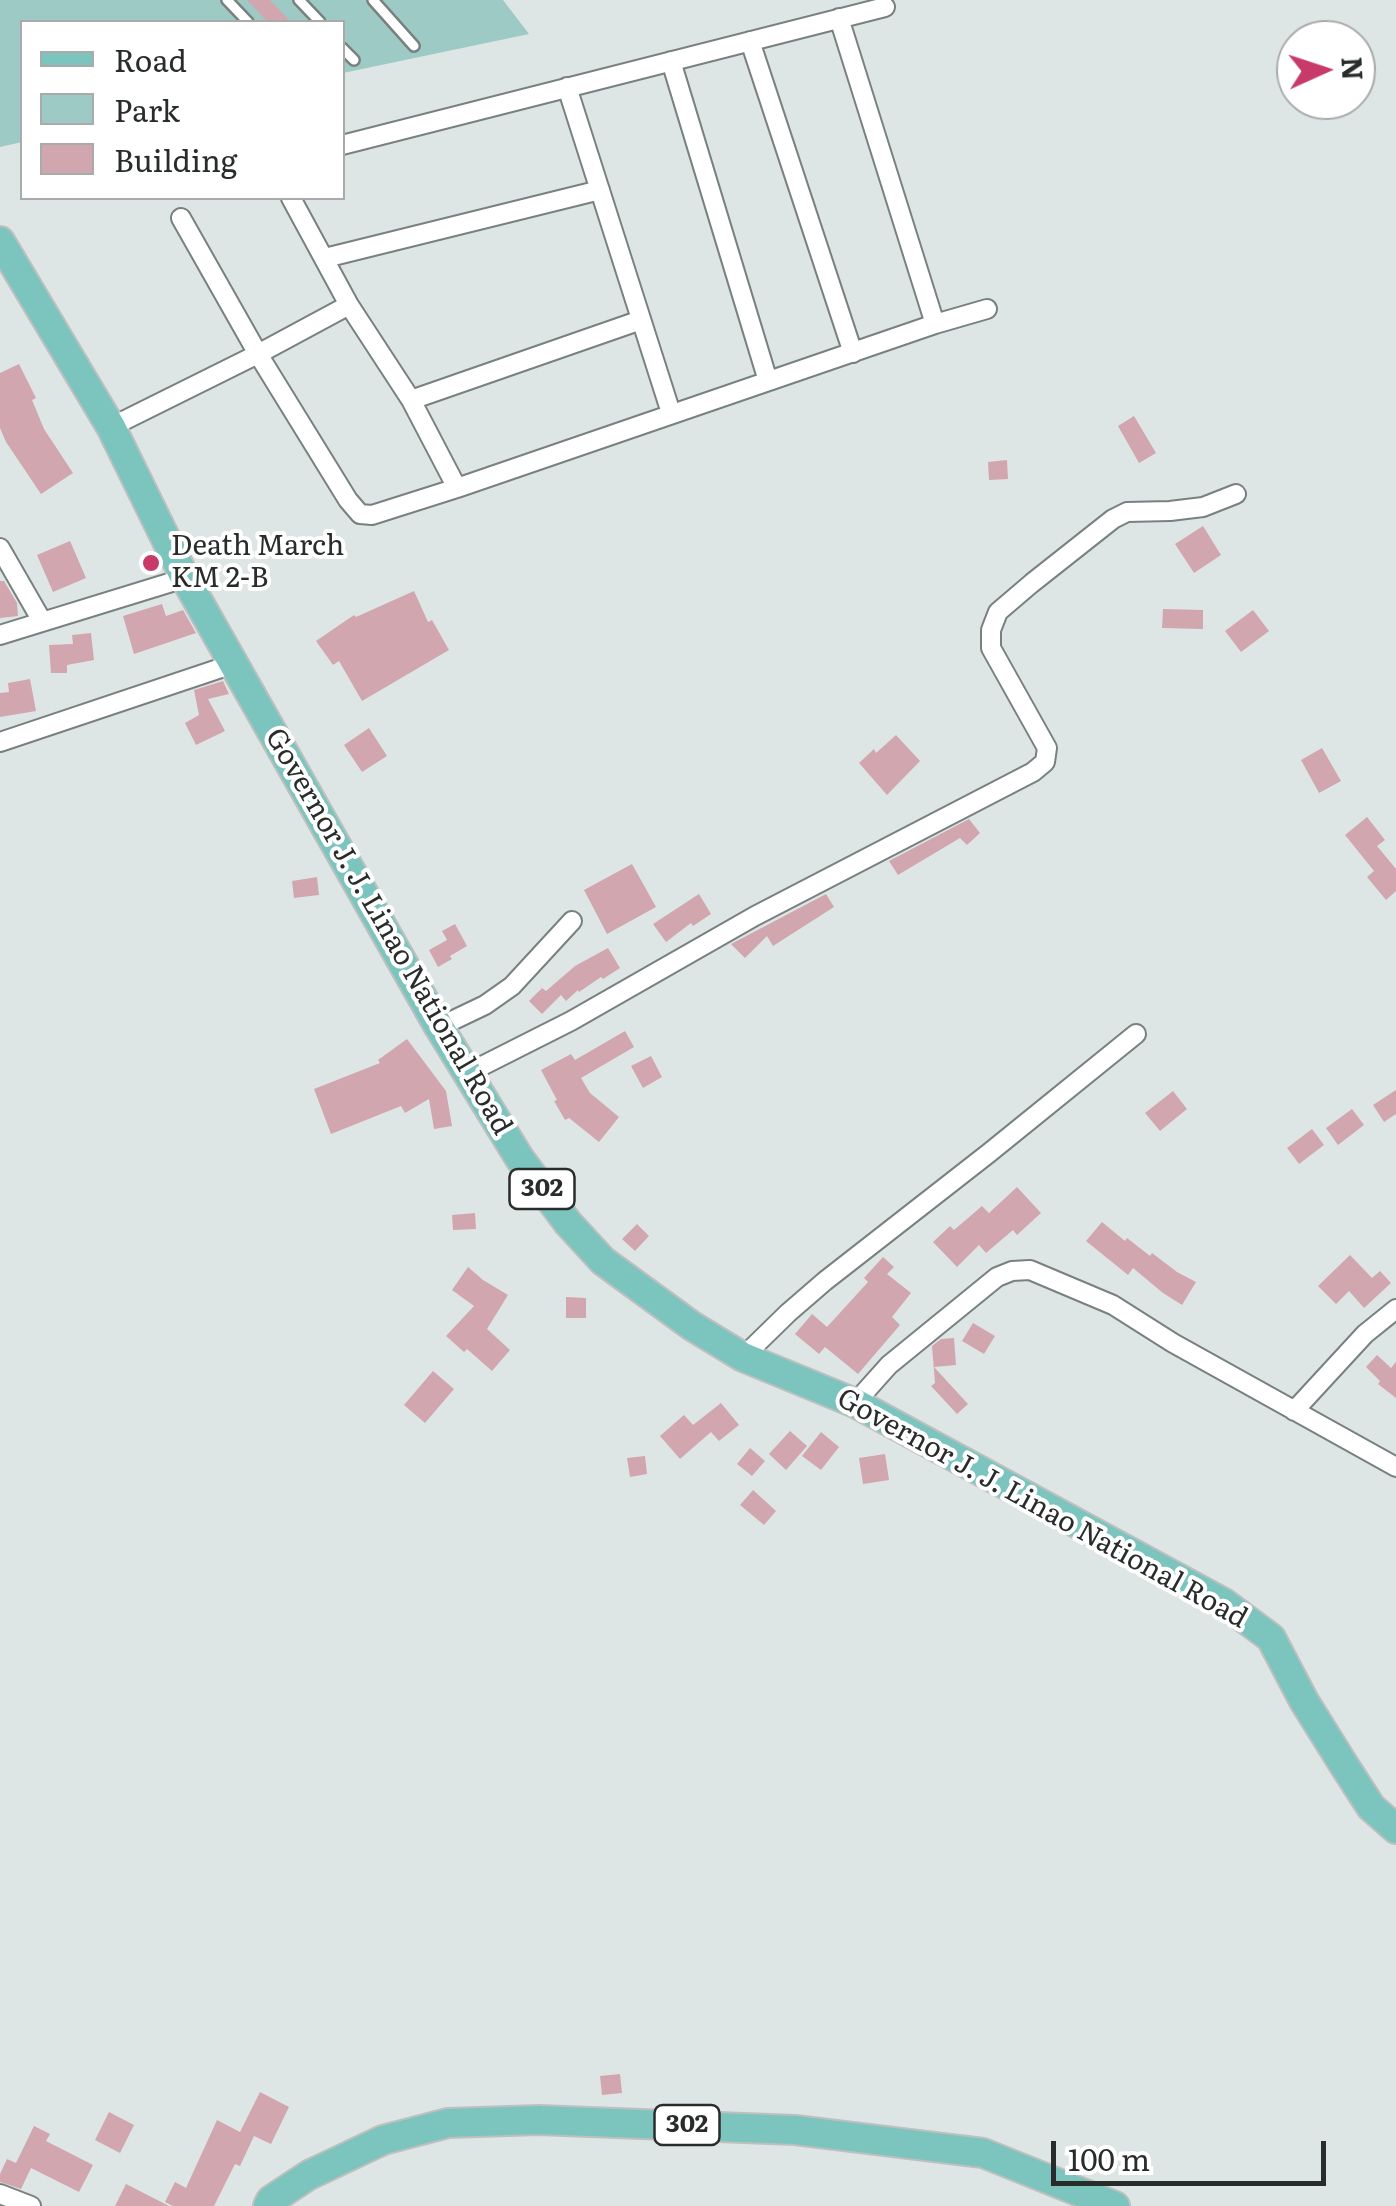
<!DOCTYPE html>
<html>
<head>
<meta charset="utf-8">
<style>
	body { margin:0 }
	#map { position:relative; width:1396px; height:2206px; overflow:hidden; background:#dde6e5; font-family:Literata,serif }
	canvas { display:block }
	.legend { position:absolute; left:20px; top:20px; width:325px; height:180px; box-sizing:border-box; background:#fff; border:2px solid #a9abaa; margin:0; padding:12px 18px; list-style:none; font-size:30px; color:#282c2b }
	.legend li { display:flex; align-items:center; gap:20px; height:50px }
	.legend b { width:50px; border:2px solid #a9abaa }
	.north { position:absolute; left:1276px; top:20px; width:100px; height:100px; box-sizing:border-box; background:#fff; border:2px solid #a9abaa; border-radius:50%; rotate:87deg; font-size:28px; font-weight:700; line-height:40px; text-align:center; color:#282c2b }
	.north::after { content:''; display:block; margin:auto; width:35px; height:45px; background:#c73a69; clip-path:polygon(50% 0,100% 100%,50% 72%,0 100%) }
	.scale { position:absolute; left:1051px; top:2141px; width:275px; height:45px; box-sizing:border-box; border:5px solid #282c2b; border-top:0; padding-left:12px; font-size:30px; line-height:35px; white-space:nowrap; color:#282c2b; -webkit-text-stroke:8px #fff; paint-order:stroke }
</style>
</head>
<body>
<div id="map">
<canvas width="1396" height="2206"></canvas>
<ul class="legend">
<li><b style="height:12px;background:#7cc5be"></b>Road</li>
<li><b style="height:28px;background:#9dcac4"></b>Park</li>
<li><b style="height:28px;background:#d2a6af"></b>Building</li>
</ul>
<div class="north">N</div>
<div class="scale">100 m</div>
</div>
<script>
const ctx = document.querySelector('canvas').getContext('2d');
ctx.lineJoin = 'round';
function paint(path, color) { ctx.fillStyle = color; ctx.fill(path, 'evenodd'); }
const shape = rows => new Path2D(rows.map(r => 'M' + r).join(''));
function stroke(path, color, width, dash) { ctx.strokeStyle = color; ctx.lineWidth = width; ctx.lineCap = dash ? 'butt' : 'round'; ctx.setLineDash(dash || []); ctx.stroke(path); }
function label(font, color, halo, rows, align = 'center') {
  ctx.font = font + ' Literata,serif'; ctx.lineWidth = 8; ctx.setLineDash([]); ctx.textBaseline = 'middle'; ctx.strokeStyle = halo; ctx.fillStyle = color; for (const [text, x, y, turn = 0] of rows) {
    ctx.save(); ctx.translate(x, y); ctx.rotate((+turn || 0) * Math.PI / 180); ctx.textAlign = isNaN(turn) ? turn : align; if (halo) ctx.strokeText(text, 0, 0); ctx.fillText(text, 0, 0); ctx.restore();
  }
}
paint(shape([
	[0,0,503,0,529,34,343,73,342,22,22,22,22,142,0,147]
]), '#9dcac4');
paint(shape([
	[247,0,270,0,291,22,268,22],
	[19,364,36,398,32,400,44,429,73,473,41,494,6,442,0,428,0,373],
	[1134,416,1156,453,1139,463,1118,426],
	[1007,460,1008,479,989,480,988,462],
	[1203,526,1221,555,1194,573,1175,544],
	[70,541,86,578,53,592,37,555],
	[0,581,4,581,17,603,18,616,0,618],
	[414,591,428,622,432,620,449,650,362,701,339,661,333,665,316,641,354,615,356,617],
	[162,604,166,616,183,610,196,633,134,654,123,616],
	[1163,609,1203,610,1203,629,1162,628],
	[1253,610,1269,631,1241,652,1225,631],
	[91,633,94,660,67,665,67,673,51,673,49,645,73,644,72,635],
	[30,679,36,711,0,717,0,693,9,692,8,683],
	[223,681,229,694,208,699,225,731,196,745,185,723,199,715,194,690],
	[369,728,387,756,362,772,344,745],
	[896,735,920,761,887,795,859,763,874,749,876,753],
	[1322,748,1341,781,1319,793,1301,760],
	[1367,817,1385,840,1377,846,1396,869,1396,891,1386,900,1367,877,1374,871,1345,835],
	[969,819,980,833,967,845,960,838,898,875,889,861],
	[632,864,656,907,607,934,584,890],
	[317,877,319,895,294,898,292,881],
	[699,894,711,914,693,926,691,923,666,942,653,924],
	[826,894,834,907,773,946,767,936,745,958,731,944],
	[455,924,467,946,450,956,452,959,438,967,429,950,447,940,442,931],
	[608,948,620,968,603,979,601,977,579,992,578,990,566,1001,561,995,542,1014,529,1001,542,988,546,991,575,966],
	[625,1031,634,1047,581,1078,590,1093,619,1117,599,1142,569,1118,565,1120,554,1101,557,1100,541,1070,571,1054,575,1060],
	[407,1039,446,1091,452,1126,434,1129,429,1099,405,1113,401,1106,331,1134,314,1089,380,1063,378,1060],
	[651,1056,662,1077,643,1088,631,1066],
	[1396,1090,1396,1114,1384,1122,1373,1105],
	[1173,1091,1187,1109,1160,1131,1145,1113],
	[1352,1109,1364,1125,1338,1145,1326,1128],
	[1312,1129,1324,1145,1299,1164,1287,1148],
	[1017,1187,1041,1213,1017,1235,1013,1230,986,1253,979,1245,957,1267,933,1242,950,1226,954,1230,982,1206,989,1213],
	[475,1213,476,1229,453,1230,452,1215],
	[1102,1222,1125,1241,1127,1238,1150,1256,1152,1253,1177,1272,1196,1282,1182,1305,1163,1293,1133,1268,1128,1275,1086,1241],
	[637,1224,649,1236,635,1251,622,1239],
	[1350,1255,1372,1278,1380,1271,1391,1283,1364,1308,1349,1291,1336,1304,1318,1286],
	[883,1257,894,1267,887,1274,911,1293,892,1317,900,1325,858,1374,825,1347,819,1354,795,1334,812,1314,827,1327,868,1282,864,1278],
	[468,1267,483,1280,508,1295,487,1329,510,1350,492,1371,467,1349,464,1352,446,1336,474,1306,452,1290],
	[566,1297,586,1298,586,1318,566,1318],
	[973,1323,995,1336,984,1354,962,1341],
	[954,1338,956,1365,934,1367,968,1404,957,1414,931,1386,935,1383,932,1346,941,1339],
	[1377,1355,1391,1368,1396,1362,1396,1398,1378,1384,1380,1381,1366,1367],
	[433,1371,454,1389,425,1423,404,1405],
	[721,1403,739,1425,719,1441,711,1432,680,1459,660,1436,684,1415,693,1425],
	[790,1431,807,1446,786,1470,769,1454],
	[821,1432,839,1447,821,1470,802,1456],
	[750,1448,765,1461,752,1476,737,1464],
	[885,1454,889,1480,863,1484,859,1458],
	[645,1456,647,1474,630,1477,627,1458],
	[753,1490,776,1511,764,1525,740,1505],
	[620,2074,622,2093,602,2095,600,2076],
	[260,2092,289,2107,271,2144,254,2136,240,2166,235,2164,214,2206,173,2206,165,2202,175,2182,186,2188,217,2120,240,2132],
	[109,2112,134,2125,120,2153,95,2140],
	[34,2126,50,2134,46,2141,93,2165,79,2192,31,2168,21,2189,0,2182,0,2174,7,2159,16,2163],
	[126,2184,169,2206,115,2206]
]), '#d2a6af');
const service = shape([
	[227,0,248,22],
	[299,0,320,22],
	[373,0,414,46],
	[342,48,354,60]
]);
const minor = shape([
	[839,18,935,324],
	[750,41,853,353],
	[671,61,768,381],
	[567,87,671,413],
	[342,145,885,7],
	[291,198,349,305,411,400,457,488],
	[181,218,258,354,348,500,360,514,372,515,457,488,935,324,987,309],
	[325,258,600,190],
	[411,400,641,320],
	[111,427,258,354,349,305],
	[0,548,42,621],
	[0,635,185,578],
	[0,742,233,664],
	[439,1027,485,1005,512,986,572,921],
	[468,1073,571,1021,755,916,1033,772,1045,762,1047,748,991,648,991,630,998,612,1032,583,1113,519,1127,512,1170,511,1203,507,1236,494],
	[743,1357,788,1313,825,1281,989,1153,1136,1034],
	[855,1403,889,1365,997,1277,1012,1271,1030,1270,1113,1305,1173,1343,1396,1467],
	[1294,1411,1365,1334,1396,1309],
	[0,2194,31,2206]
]);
const primary = shape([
	[0,241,111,427,185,578,439,1027,520,1159,568,1223,603,1261,692,1326,743,1357,855,1403,1224,1603,1271,1638,1304,1701,1342,1762,1371,1807,1396,1829],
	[268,2206,271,2200,309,2175,383,2140,448,2123,539,2120,795,2130,983,2153,1115,2206]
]);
stroke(service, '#798180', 14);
stroke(minor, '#798180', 22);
stroke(primary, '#bec0bf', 32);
stroke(service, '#fff', 9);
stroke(minor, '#fff', 18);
stroke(primary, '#7cc5be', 28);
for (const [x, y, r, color] of [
	[151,563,10,"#c73a69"]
]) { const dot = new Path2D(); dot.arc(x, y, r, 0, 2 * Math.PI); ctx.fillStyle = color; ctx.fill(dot); stroke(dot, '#fff', 4); }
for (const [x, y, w] of [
	[542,1189,65],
	[687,2125,65]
]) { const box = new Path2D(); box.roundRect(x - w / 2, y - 20, w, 40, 8); ctx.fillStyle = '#fff'; ctx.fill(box); stroke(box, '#282c2b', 2.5); }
label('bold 25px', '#282c2b', null, [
	["302",542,1189],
	["302",687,2125]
]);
label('28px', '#282c2b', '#fff', [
	["Death March",171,547],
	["KM 2-B",171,579]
], 'left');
label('28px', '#282c2b', '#fff', [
	["Governor J. J. Linao National Road",388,932,60],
	["Governor J. J. Linao National Road",1042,1509,29]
]);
</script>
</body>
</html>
